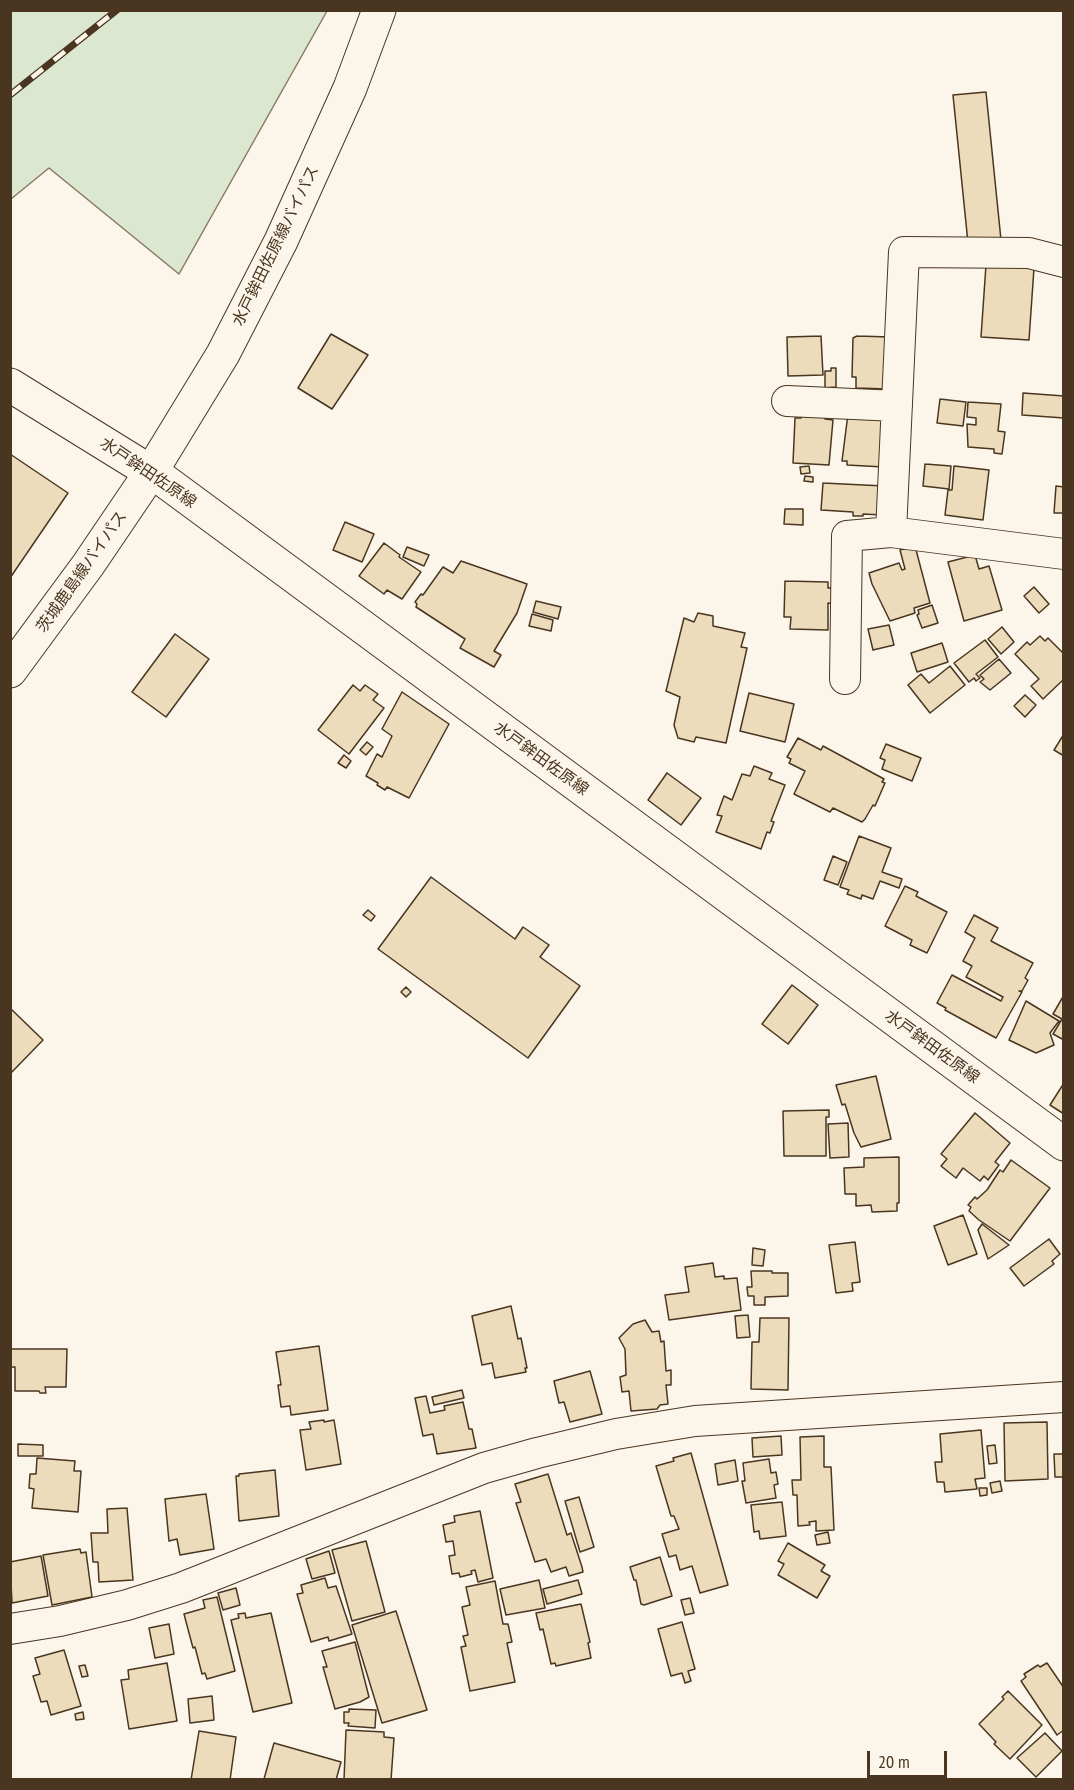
<!DOCTYPE html>
<html>
<head>
<meta charset="utf-8">
<style>
	body { margin:0 }
	#map { position:relative; width:1074px; height:1790px; overflow:hidden; background:#fbf6e9; font-family:"PT Sans Narrow",sans-serif }
	canvas { display:block }
	.frame { position:absolute; inset:0; border:12px solid #4a3520; pointer-events:none }
	.scale { position:absolute; left:867px; top:1751px; width:80px; height:27px; box-sizing:border-box; border:3px solid #4a3520; border-top:0; padding-left:8px; font-size:18px; line-height:21px; white-space:nowrap; color:#4a3520; -webkit-text-stroke:4px #fbf6e9; paint-order:stroke }
</style>
</head>
<body>
<div id="map">
<canvas width="1074" height="1790"></canvas>
<div class="frame"></div>
<div class="scale">20 m</div>
</div>
<script>
const ctx = document.querySelector('canvas').getContext('2d');
ctx.lineJoin = 'round';
function paint(path, color) { ctx.fillStyle = color; ctx.fill(path, 'evenodd'); }
const shape = rows => new Path2D(rows.map(r => 'M' + r).join(''));
function stroke(path, color, width, dash) { ctx.strokeStyle = color; ctx.lineWidth = width; ctx.lineCap = dash ? 'butt' : 'round'; ctx.setLineDash(dash || []); ctx.stroke(path); }
function label(font, color, halo, rows, align = 'center') {
  ctx.font = font + ' "PT Sans Narrow","Noto Sans JP",sans-serif'; ctx.lineWidth = 4.5; ctx.setLineDash([]); ctx.textBaseline = 'middle'; ctx.strokeStyle = halo; ctx.fillStyle = color; for (const [text, x, y, turn = 0] of rows) {
    ctx.save(); ctx.translate(x, y); ctx.rotate((+turn || 0) * Math.PI / 180); ctx.textAlign = isNaN(turn) ? turn : align; if (halo) ctx.strokeText(text, 0, 0); ctx.fillText(text, 0, 0); ctx.restore();
  }
}
const green = shape([
	[11,10,327,10,327,11,179,274,49,168,11,199,11,10]
]);
paint(green, '#dce7d0');
stroke(green, '#887966', 1.5);
const building = shape([
	[986,92,1001,240,968,243,953,95,986,92],
	[986,265,1034,268,1029,340,981,337,986,265],
	[331,334,368,355,332,409,298,388,331,334],
	[821,336,823,375,788,376,787,337,821,336],
	[857,336,890,337,888,389,856,388,856,377,852,377,853,338,857,336],
	[831,368,836,368,836,387,825,388,825,371,831,371,831,368],
	[1023,393,1064,396,1064,418,1022,415,1023,393],
	[940,399,966,402,963,426,937,423,940,399],
	[968,402,1001,404,998,431,1005,432,1002,454,994,453,994,449,968,447,967,424,976,425,976,418,967,417,968,402],
	[848,414,887,415,884,467,847,465,847,461,842,461,848,414],
	[801,415,825,416,825,419,833,420,829,465,793,463,795,418,801,418,801,415],
	[10,454,68,493,10,578,10,454],
	[925,464,951,466,949,489,923,486,925,464],
	[809,466,810,473,801,474,800,467,809,466],
	[954,466,989,470,983,520,945,515,948,490,952,490,954,466],
	[805,476,813,477,813,482,804,481,805,476],
	[823,483,884,486,882,515,863,514,863,516,853,516,853,512,821,510,823,483],
	[1056,486,1064,487,1064,513,1054,513,1056,486],
	[785,509,803,509,803,525,784,524,785,509],
	[345,522,374,534,362,562,333,550,345,522],
	[384,543,400,555,399,557,421,572,402,599,387,590,384,594,359,576,384,543],
	[915,546,930,603,914,608,915,613,890,621,872,584,869,573,899,563,902,570,905,569,900,550,915,546],
	[407,547,429,555,424,566,403,557,407,547],
	[975,555,979,569,989,566,1002,610,964,621,948,562,975,555],
	[461,561,527,584,517,613,494,651,501,655,494,667,460,648,465,639,416,607,417,604,415,602,421,594,423,595,443,567,453,573,461,561],
	[785,581,828,582,828,588,834,588,834,604,828,603,828,630,790,629,791,617,784,617,785,581],
	[1034,587,1049,604,1039,613,1024,596,1034,587],
	[536,601,561,607,558,619,533,612,536,601],
	[932,605,938,623,922,628,917,615,919,614,918,610,932,605],
	[698,613,713,616,713,626,745,633,741,647,747,648,726,743,696,737,694,742,678,738,674,725,680,697,666,691,684,618,694,622,698,613],
	[532,614,553,620,551,631,529,626,532,614],
	[889,625,894,645,873,650,868,629,889,625],
	[1002,627,1014,642,1001,654,988,639,1002,627],
	[175,634,209,659,166,717,132,692,175,634],
	[1040,636,1045,641,1048,638,1064,654,1064,679,1043,699,1031,686,1039,679,1015,654,1027,642,1030,645,1040,636],
	[985,640,998,657,976,674,980,678,976,681,974,678,969,682,954,663,985,640],
	[942,643,948,662,917,672,911,653,942,643],
	[999,659,1011,673,990,690,980,682,984,679,980,675,999,659],
	[950,666,965,685,930,713,908,685,921,674,929,683,950,666],
	[353,685,360,691,365,685,378,694,373,700,384,708,349,754,318,730,353,685],
	[402,692,449,724,409,798,387,787,385,790,377,785,378,783,366,776,377,754,382,757,392,736,382,729,402,692],
	[749,693,794,704,785,742,740,731,749,693],
	[1025,695,1036,705,1025,717,1014,706,1025,695],
	[1064,734,1064,756,1054,750,1064,734],
	[798,738,821,750,823,746,884,779,882,782,885,783,875,806,873,805,865,819,862,822,833,808,830,812,794,794,805,771,789,763,791,759,787,757,798,738],
	[367,742,373,747,366,755,360,750,367,742],
	[886,744,921,758,912,781,882,769,885,760,880,758,886,744],
	[344,755,351,761,346,768,338,763,344,755],
	[754,766,772,773,769,779,785,785,771,821,774,822,770,833,767,832,761,849,716,832,722,816,717,815,724,796,732,800,742,774,750,776,754,766],
	[667,773,701,798,681,825,648,800,667,773],
	[859,836,891,848,882,872,902,879,899,888,880,881,873,899,862,895,861,899,847,894,849,890,840,887,859,836],
	[833,856,847,862,838,885,824,880,833,856],
	[431,877,515,939,523,927,549,945,540,957,580,986,528,1058,378,949,431,877],
	[905,886,918,892,916,896,947,912,927,953,910,945,912,940,885,926,905,886],
	[368,910,375,916,371,921,363,915,368,910],
	[974,915,998,928,991,941,1033,963,1025,978,1028,980,1022,991,1019,991,1022,992,996,1038,945,1010,946,1008,937,1003,952,975,1001,1001,1003,997,966,977,972,966,963,961,975,938,965,932,974,915],
	[792,985,818,1005,788,1044,762,1024,792,985],
	[406,987,411,992,406,997,401,992,406,987],
	[1064,995,1064,1040,1053,1034,1062,1019,1053,1014,1064,995],
	[1026,1001,1059,1021,1050,1033,1054,1045,1036,1053,1009,1040,1026,1001],
	[10,1008,43,1040,10,1074,10,1008],
	[876,1076,891,1139,861,1147,854,1133,845,1104,842,1105,836,1085,876,1076],
	[1064,1083,1064,1114,1050,1105,1064,1083],
	[829,1110,829,1117,826,1117,826,1156,784,1156,783,1111,829,1110],
	[975,1113,1010,1143,995,1162,999,1165,988,1180,984,1176,980,1181,963,1168,956,1178,941,1166,947,1159,941,1154,975,1113],
	[848,1123,849,1157,830,1158,828,1124,848,1123],
	[899,1157,899,1203,897,1203,897,1211,872,1212,871,1205,856,1206,856,1194,845,1194,844,1168,864,1167,864,1158,899,1157],
	[1011,1160,1050,1188,1010,1241,979,1220,969,1211,971,1207,968,1205,975,1197,977,1199,987,1190,1000,1170,1003,1172,1011,1160],
	[963,1215,977,1254,948,1265,934,1226,963,1215],
	[982,1224,1009,1245,988,1259,978,1230,982,1224],
	[1049,1239,1060,1254,1052,1261,1054,1264,1024,1286,1010,1268,1049,1239],
	[855,1242,860,1282,852,1283,853,1291,836,1293,829,1245,855,1242],
	[753,1248,765,1250,763,1266,752,1265,753,1248],
	[713,1263,715,1277,724,1276,724,1279,737,1278,741,1310,669,1320,665,1295,689,1292,685,1267,713,1263],
	[751,1271,772,1271,772,1273,788,1273,788,1296,765,1297,765,1305,754,1305,754,1296,748,1296,747,1287,752,1287,751,1271],
	[511,1306,518,1339,521,1338,527,1368,525,1368,526,1372,495,1378,492,1363,482,1365,472,1316,511,1306],
	[748,1315,750,1337,737,1338,735,1316,748,1315],
	[760,1318,789,1318,788,1390,751,1389,752,1342,759,1342,760,1318],
	[645,1320,652,1332,659,1331,661,1342,664,1341,666,1371,671,1370,671,1385,666,1385,668,1404,660,1405,657,1409,631,1411,629,1391,622,1392,620,1377,626,1375,625,1349,619,1338,633,1324,645,1320],
	[319,1346,328,1410,291,1415,290,1406,281,1407,278,1385,281,1385,276,1352,319,1346],
	[10,1349,67,1349,66,1387,45,1387,46,1393,40,1393,39,1391,15,1391,15,1367,10,1367,10,1349],
	[590,1371,602,1414,570,1422,564,1402,559,1403,554,1381,590,1371],
	[462,1390,464,1398,434,1405,432,1397,462,1390],
	[426,1396,430,1413,445,1410,444,1406,463,1402,469,1429,472,1429,476,1448,437,1454,433,1434,423,1436,415,1398,426,1396],
	[324,1420,324,1422,334,1420,341,1464,306,1470,300,1430,311,1429,309,1422,324,1420],
	[1047,1422,1048,1479,1005,1481,1004,1423,1047,1422],
	[981,1430,985,1478,975,1479,977,1489,945,1492,944,1482,937,1482,935,1462,942,1462,940,1434,981,1430],
	[781,1436,782,1455,753,1457,752,1438,781,1436],
	[824,1436,824,1467,831,1467,834,1530,816,1531,816,1521,809,1522,810,1525,798,1526,797,1495,793,1495,792,1480,801,1480,800,1437,824,1436],
	[18,1444,43,1445,43,1456,18,1456,18,1444],
	[995,1445,997,1463,989,1464,987,1446,995,1445],
	[691,1453,728,1585,700,1593,692,1566,680,1570,676,1555,669,1557,662,1534,679,1529,674,1516,671,1516,656,1466,674,1461,673,1458,691,1453],
	[1054,1454,1064,1454,1064,1477,1055,1477,1054,1454],
	[37,1458,75,1461,74,1471,81,1471,78,1512,32,1508,34,1489,29,1488,30,1474,36,1474,37,1458],
	[769,1459,771,1473,776,1472,778,1484,774,1485,776,1498,746,1503,742,1481,745,1481,743,1463,769,1459],
	[735,1460,738,1481,718,1485,715,1464,735,1460],
	[275,1470,279,1516,239,1521,236,1476,239,1476,239,1474,275,1470],
	[548,1474,567,1535,571,1533,582,1567,583,1572,569,1576,566,1567,551,1572,546,1559,535,1562,516,1503,521,1502,515,1484,548,1474],
	[1000,1481,1002,1491,992,1493,990,1483,1000,1481],
	[979,1488,987,1488,987,1495,980,1496,979,1488],
	[206,1494,214,1549,180,1555,177,1539,169,1541,165,1499,206,1494],
	[579,1497,594,1547,580,1552,565,1501,579,1497],
	[782,1502,786,1536,760,1539,759,1531,754,1532,751,1505,782,1502],
	[127,1508,133,1580,99,1582,98,1562,93,1562,91,1533,108,1533,107,1509,127,1508],
	[480,1511,493,1578,478,1582,475,1570,471,1571,472,1574,460,1577,459,1573,452,1574,449,1556,455,1555,453,1541,446,1542,443,1525,455,1522,454,1516,480,1511],
	[828,1532,830,1543,817,1545,815,1535,828,1532],
	[366,1541,385,1612,352,1621,332,1550,366,1541],
	[788,1543,825,1565,821,1571,830,1576,817,1598,778,1575,784,1564,778,1561,788,1543],
	[80,1549,81,1553,86,1552,92,1597,52,1605,43,1555,80,1549],
	[329,1551,335,1573,312,1579,306,1559,329,1551],
	[41,1556,48,1596,12,1603,10,1562,41,1556],
	[660,1557,672,1596,644,1605,641,1604,636,1580,634,1580,630,1567,660,1557],
	[325,1578,328,1588,336,1586,352,1634,329,1641,328,1637,311,1642,297,1594,303,1593,301,1585,325,1578],
	[539,1580,545,1608,506,1615,500,1589,539,1580],
	[578,1580,582,1594,547,1604,543,1589,578,1580],
	[495,1581,503,1624,508,1624,512,1642,507,1643,515,1682,470,1691,461,1647,466,1646,463,1636,468,1635,462,1607,470,1605,466,1587,495,1581],
	[236,1588,240,1605,223,1610,218,1593,236,1588],
	[217,1597,235,1671,207,1679,205,1673,202,1674,195,1647,193,1648,184,1614,205,1608,203,1600,217,1597],
	[690,1598,694,1613,685,1615,681,1600,690,1598],
	[581,1604,590,1642,588,1643,591,1658,556,1666,555,1663,551,1664,543,1629,540,1630,536,1613,581,1604],
	[396,1611,427,1710,382,1723,352,1625,396,1611],
	[245,1613,246,1618,271,1613,292,1703,253,1712,231,1620,239,1618,238,1614,245,1613],
	[682,1622,695,1669,688,1671,691,1681,685,1683,682,1673,671,1676,658,1629,682,1622],
	[169,1624,174,1654,155,1658,149,1628,169,1624],
	[355,1642,369,1697,360,1702,335,1709,323,1667,327,1667,322,1651,355,1642],
	[64,1650,81,1706,51,1715,47,1701,41,1702,33,1676,40,1674,35,1658,64,1650],
	[167,1663,177,1721,129,1729,121,1680,129,1679,128,1670,167,1663],
	[1047,1663,1064,1688,1064,1730,1057,1735,1021,1681,1026,1677,1024,1674,1038,1665,1040,1667,1047,1663],
	[85,1665,88,1676,82,1677,79,1666,85,1665],
	[1008,1691,1042,1725,1010,1759,994,1744,996,1742,979,1724,1004,1699,1002,1697,1008,1691],
	[212,1696,214,1720,190,1723,188,1699,212,1696],
	[349,1709,376,1710,375,1728,348,1726,349,1723,344,1723,344,1712,349,1712,349,1709],
	[83,1712,84,1719,76,1720,75,1714,83,1712],
	[346,1730,384,1732,384,1737,394,1738,391,1780,344,1780,346,1730],
	[199,1731,236,1737,230,1780,191,1780,199,1731],
	[1045,1733,1062,1751,1036,1777,1017,1758,1045,1733],
	[274,1743,341,1762,336,1780,264,1779,274,1743]
]);
paint(building, '#ecdcbc');
stroke(building, '#4a3520', 1.5);
const minor = shape([
	[1064,262,1029,253,904,252,891,532,1064,554],
	[787,401,897,406],
	[845,679,847,536,891,532],
	[10,1629,60,1621,127,1605,181,1588,484,1468,537,1453,616,1434,695,1421,1064,1397]
]);
const major = shape([
	[10,385,162,479,1064,1144],
	[10,671,88,565,151,472,223,354,281,241,350,88,379,10]
]);
stroke(minor, '#4a3520', 32);
stroke(major, '#4a3520', 35);
stroke(minor, '#fbf6e9', 30);
stroke(major, '#fbf6e9', 33);
const rail = shape([
	[10,95,117,10]
]);
stroke(rail, '#4a3520', 7);
stroke(rail, '#fbf6e9', 4.5, [14]);
label('16px', '#4a3520', '#fbf6e9', [
	["水戸鉾田佐原線バイパス",276,246,-64],
	["水戸鉾田佐原線",148,473,34],
	["茨城鹿島線バイパス",82,572,-55],
	["水戸鉾田佐原線",541,759,36],
	["水戸鉾田佐原線",932,1047,36]
]);
</script>
</body>
</html>
